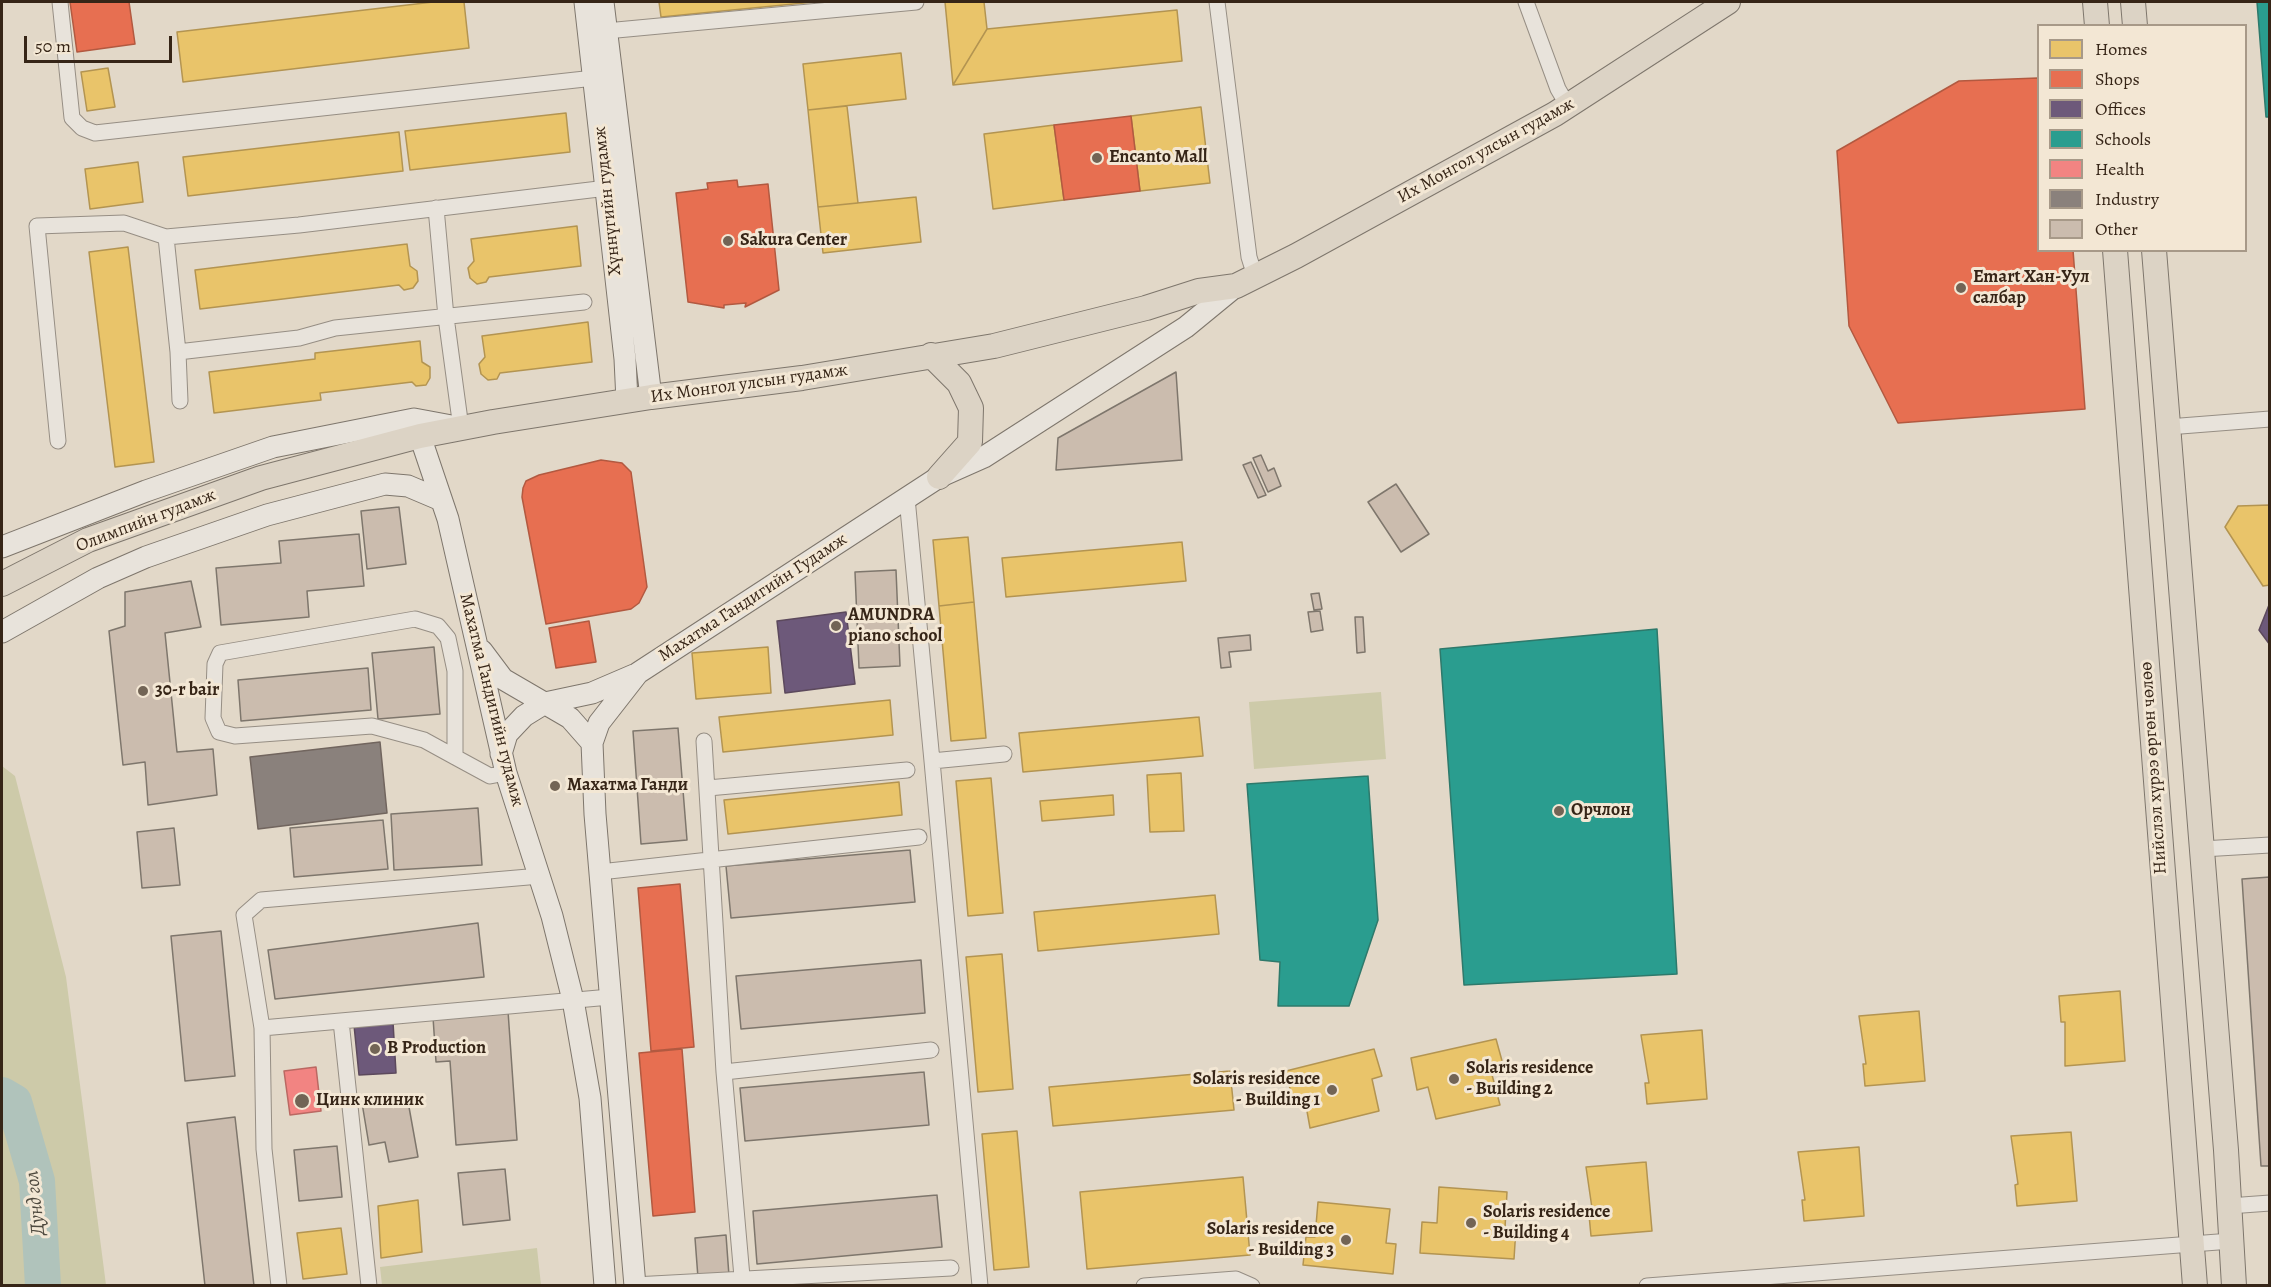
<!DOCTYPE html>
<html>
<head>
<meta charset="utf-8">
<style>
	body { margin:0 }
	#map { position:relative; width:2271px; height:1287px; overflow:hidden; background:#e2d8c8; font-family:Alegreya,serif }
	canvas { display:block }
	.frame { position:absolute; inset:0; border:3px solid #362517; pointer-events:none }
	.legend { position:absolute; left:2037px; top:24px; width:210px; height:228px; box-sizing:border-box; background:#f3e7d4; border:2px solid #a79988; margin:0; padding:8px 10px; list-style:none; font-size:18px; color:#362517 }
	.legend li { display:flex; align-items:center; gap:12px; height:30px }
	.legend b { width:30px; border:2px solid #a79988 }
	.scale { position:absolute; left:24px; top:36px; width:148px; height:27px; box-sizing:border-box; border:3px solid #362517; border-top:0; padding-left:8px; font-size:18px; line-height:21px; white-space:nowrap; color:#362517; -webkit-text-stroke:4px #f3e7d4; paint-order:stroke }
</style>
</head>
<body>
<div id="map">
<canvas width="2271" height="1287"></canvas>
<div class="frame"></div>
<ul class="legend">
<li><b style="height:16px;background:#e9c46a"></b>Homes</li>
<li><b style="height:16px;background:#e76f51"></b>Shops</li>
<li><b style="height:16px;background:#6d597a"></b>Offices</li>
<li><b style="height:16px;background:#2a9d8f"></b>Schools</li>
<li><b style="height:16px;background:#f28482"></b>Health</li>
<li><b style="height:16px;background:#8a817c"></b>Industry</li>
<li><b style="height:16px;background:#cbbcae"></b>Other</li>
</ul>
<div class="scale">50 m</div>
</div>
<script>
const ctx = document.querySelector('canvas').getContext('2d');
ctx.lineJoin = 'round';
function paint(path, color) { ctx.fillStyle = color; ctx.fill(path, 'evenodd'); }
const shape = rows => new Path2D(rows.map(r => 'M' + r).join(''));
function stroke(path, color, width, dash) { ctx.strokeStyle = color; ctx.lineWidth = width; ctx.lineCap = dash ? 'butt' : 'round'; ctx.setLineDash(dash || []); ctx.stroke(path); }
function label(font, color, halo, rows, align = 'center') {
  ctx.font = font + ' Alegreya,serif'; ctx.lineWidth = 6; ctx.setLineDash([]); ctx.textBaseline = 'middle'; ctx.strokeStyle = halo; ctx.fillStyle = color; for (const [text, x, y, turn = 0] of rows) {
    ctx.save(); ctx.translate(x, y); ctx.rotate((+turn || 0) * Math.PI / 180); ctx.textAlign = isNaN(turn) ? turn : align; if (halo) ctx.strokeText(text, 0, 0); ctx.fillText(text, 0, 0); ctx.restore();
  }
}
paint(shape([
	[1381,692,1386,759,1254,769,1249,702],
	[2,766,15,776,66,977,106,1285,2,1285],
	[537,1248,541,1285,382,1285,380,1267]
]), '#cdcaa9');
const homes = shape([
	[433,2,464,2,469,48,183,82,177,32,433,2],
	[659,2,814,2,661,17,659,2],
	[945,2,984,2,987,29,953,85,945,2],
	[1177,10,1182,61,953,85,987,29,1177,10],
	[901,53,906,99,808,110,803,64,901,53],
	[108,68,115,107,87,111,81,72,108,68],
	[847,106,858,203,818,207,808,110,847,106],
	[1201,107,1210,183,1140,191,1131,116,1201,107],
	[566,113,570,152,410,170,405,131,566,113],
	[1054,125,1064,200,993,209,984,134,1054,125],
	[399,132,403,171,188,196,183,157,399,132],
	[138,162,143,202,90,209,85,169,138,162],
	[916,197,921,242,823,253,818,207,916,197],
	[577,226,581,266,489,277,486,282,477,284,470,278,468,268,474,261,471,239,577,226],
	[407,244,410,266,417,271,418,281,413,288,404,290,399,285,200,309,195,270,407,244],
	[128,247,154,462,115,467,89,252,128,247],
	[588,322,592,362,500,373,497,379,488,380,481,374,479,364,485,357,482,336,588,322],
	[420,341,422,362,430,367,430,378,426,385,416,386,412,382,320,393,321,400,214,413,209,372,315,359,315,353,420,341],
	[2270,505,2270,585,2263,586,2225,527,2238,506,2270,505],
	[968,537,974,602,939,606,933,540,968,537],
	[1182,542,1186,581,1006,597,1002,558,1182,542],
	[974,602,986,738,951,741,939,606,974,602],
	[768,647,771,693,696,699,692,653,768,647],
	[890,700,893,735,723,752,719,717,890,700],
	[1199,717,1203,756,1023,772,1019,733,1199,717],
	[1181,773,1184,831,1150,832,1147,775,1181,773],
	[991,778,1003,913,968,916,956,781,991,778],
	[899,782,902,815,728,834,724,800,899,782],
	[1113,795,1114,815,1042,821,1040,801,1113,795],
	[1215,895,1219,934,1038,951,1034,912,1215,895],
	[1002,954,1013,1089,978,1092,966,957,1002,954],
	[2120,991,2125,1061,2065,1066,2065,1022,2061,1022,2059,996,2120,991],
	[1919,1011,1925,1081,1865,1086,1863,1064,1866,1064,1859,1016,1919,1011],
	[1702,1030,1707,1099,1647,1104,1645,1083,1649,1083,1641,1035,1702,1030],
	[1496,1039,1504,1068,1491,1071,1500,1105,1436,1119,1428,1087,1417,1090,1411,1058,1496,1039],
	[1374,1049,1382,1076,1372,1079,1379,1111,1310,1128,1305,1100,1293,1102,1286,1071,1374,1049],
	[1230,1071,1234,1110,1053,1126,1049,1087,1230,1071],
	[1017,1131,1029,1267,994,1270,982,1134,1017,1131],
	[2071,1132,2077,1201,2017,1206,2015,1185,2018,1184,2011,1136,2071,1132],
	[1859,1147,1864,1216,1804,1221,1802,1200,1805,1200,1798,1152,1859,1147],
	[1646,1162,1652,1231,1591,1236,1589,1215,1593,1215,1586,1167,1646,1162],
	[1243,1177,1250,1255,1087,1269,1080,1192,1243,1177],
	[1439,1187,1507,1192,1505,1228,1516,1228,1514,1259,1420,1253,1422,1222,1437,1223,1439,1187],
	[418,1200,422,1252,381,1258,378,1206,418,1200],
	[1318,1202,1390,1209,1386,1243,1396,1244,1393,1274,1303,1265,1306,1237,1315,1237,1318,1202],
	[341,1228,347,1274,303,1279,297,1233,341,1228]
]);
paint(homes, '#e9c46a');
stroke(homes, '#b39451', 1.5);
const shops = shape([
	[70,2,129,2,135,44,77,52,70,2],
	[2038,78,2038,250,2073,250,2085,409,1898,423,1849,326,1837,151,1959,81,2038,78],
	[1131,116,1140,191,1064,200,1054,125,1131,116],
	[737,180,738,187,768,184,779,290,745,307,746,303,724,305,724,308,688,302,676,193,708,189,707,183,737,180],
	[601,460,622,463,631,472,647,587,639,603,631,609,546,624,522,497,523,488,526,481,539,475,601,460],
	[589,621,596,662,556,668,549,628,589,621],
	[680,884,694,1047,651,1051,638,888,680,884],
	[682,1049,695,1212,653,1216,639,1053,682,1049]
]);
paint(shops, '#e76f51');
stroke(shops, '#b25940', 1.5);
const offices = shape([
	[2269,605,2270,605,2270,645,2259,630,2269,605],
	[846,612,855,684,785,693,777,621,846,612],
	[393,1022,396,1073,359,1075,354,1025,393,1022]
]);
paint(offices, '#6d597a');
stroke(offices, '#5c495c', 1.5);
const schools = shape([
	[2257,2,2270,2,2270,117,2266,117,2257,2],
	[1657,629,1677,974,1464,985,1440,649,1657,629],
	[1368,776,1378,920,1349,1006,1278,1006,1280,962,1260,960,1247,784,1368,776]
]);
paint(schools, '#2a9d8f');
stroke(schools, '#2e796b', 1.5);
const health = shape([
	[316,1067,321,1111,290,1115,284,1071,316,1067]
]);
paint(health, '#f28482');
stroke(health, '#ba6862', 1.5);
const industry = shape([
	[380,742,387,813,258,829,250,757,380,742]
]);
paint(industry, '#8a817c');
stroke(industry, '#71655e', 1.5);
stroke(shape([
	[2,1095,14,1102,37,1181,43,1286]
]), '#b0c3bb', 36);
const building = shape([
	[1176,372,1182,460,1056,470,1058,438,1176,372],
	[1261,455,1268,471,1274,468,1281,486,1268,492,1253,458,1261,455],
	[1251,462,1266,495,1258,498,1243,465,1251,462],
	[1396,484,1429,534,1401,552,1368,502,1396,484],
	[399,507,406,564,367,569,361,511,399,507],
	[359,534,364,586,307,591,309,617,221,625,216,568,281,563,279,541,359,534],
	[896,570,900,666,859,668,855,572,896,570],
	[191,581,201,627,165,633,177,752,213,749,217,795,148,805,145,762,123,765,109,631,125,626,125,592,191,581],
	[1319,593,1322,609,1314,610,1311,594,1319,593],
	[1320,611,1323,630,1311,632,1308,612,1320,611],
	[1355,617,1363,617,1365,652,1357,653,1355,617],
	[1250,635,1251,650,1229,652,1231,667,1221,668,1218,638,1250,635],
	[434,647,440,714,378,719,372,653,434,647],
	[368,668,371,710,241,721,238,680,368,668],
	[678,728,687,840,641,844,633,731,678,728],
	[478,808,482,865,394,870,391,814,478,808],
	[383,820,388,869,294,877,290,828,383,820],
	[174,828,180,885,142,888,137,832,174,828],
	[910,850,915,902,731,918,726,866,910,850],
	[2270,877,2270,1166,2261,1166,2242,879,2270,877],
	[478,923,484,977,275,999,268,950,478,923],
	[221,931,235,1076,185,1081,171,936,221,931],
	[921,960,925,1013,741,1029,736,976,921,960],
	[508,1011,517,1140,456,1145,450,1061,436,1062,433,1017,508,1011],
	[924,1072,929,1125,745,1141,740,1088,924,1072],
	[407,1096,418,1157,389,1162,385,1142,369,1145,362,1103,407,1096],
	[235,1117,254,1286,205,1286,187,1123,235,1117],
	[337,1146,342,1197,299,1201,294,1150,337,1146],
	[505,1169,510,1220,463,1225,458,1173,505,1169],
	[937,1195,942,1247,757,1264,753,1211,937,1195],
	[726,1235,729,1276,698,1278,695,1238,726,1235]
]);
paint(building, '#cbbcae');
stroke(building, '#7e766c', 1.5);
const street = shape([
	[60,2,72,118,82,128,95,133,594,78],
	[1217,2,1249,257,1255,276],
	[1526,2,1558,89,1568,106],
	[606,31,916,2],
	[436,208,446,317,461,428],
	[166,237,178,352,180,401],
	[178,352,299,338,335,328,584,302],
	[2168,427,2270,419],
	[58,441,37,226,124,223,166,237,299,225,607,188],
	[907,498,932,761,1004,754],
	[704,741,724,1072,742,1277],
	[455,757,455,671,448,638,438,626,415,619,220,653,215,664,213,718,219,732,235,736,372,726,424,740,455,757,490,776,506,773],
	[932,761,980,1286],
	[708,788,907,770],
	[2202,849,2270,845],
	[600,872,919,837],
	[341,1021,369,1286],
	[262,1028,610,997],
	[724,1072,931,1050],
	[2229,1206,2270,1203],
	[634,1285,951,1268],
	[279,1286,264,1149,262,1028,244,915,261,900,540,876],
	[1144,1286,1236,1279,1252,1286],
	[1647,1286,2231,1241]
]);
const secondary = shape([
	[585,2,625,359,627,401],
	[603,2,651,397],
	[420,436,448,519,506,773,552,916,573,1000,590,1098,605,1286],
	[2,547,146,491,273,447,414,419,457,427],
	[2,632,98,578,146,557,267,515,385,484,408,486,441,500],
	[482,651,503,679,570,718,592,743],
	[501,754,507,734,524,716,545,703,592,693,634,675],
	[635,1286,595,814,592,743,599,723,638,673,939,477,984,457,1186,327,1236,286]
]);
const primary = shape([
	[2095,2,2097,26],
	[2133,2,2135,26],
	[2115,250,2195,1286],
	[2154,250,2226,1150,2234,1286],
	[931,355,959,383,971,408,970,442,939,477],
	[2,584,88,540,261,478,420,436,493,422,651,397,802,378,994,346,1146,308,1199,291,1236,286,1296,256,1555,114,1728,2]
]);
stroke(street, '#968e84', 17);
stroke(secondary, '#7e766c', 23);
stroke(primary, '#7e766c', 26);
stroke(street, '#e8e3db', 15);
stroke(secondary, '#e8e3db', 21);
stroke(primary, '#dcd3c5', 24);
for (const [x, y, r, color] of [
	[1097,158,6,"#726455"],
	[728,241,6,"#726455"],
	[1961,288,6,"#726455"],
	[836,626,6,"#726455"],
	[143,691,6,"#726455"],
	[555,786,6,"#726455"],
	[1559,811,6,"#726455"],
	[375,1049,6,"#726455"],
	[1454,1079,6,"#726455"],
	[1332,1090,6,"#726455"],
	[302,1101,8,"#726455"],
	[1471,1223,6,"#726455"],
	[1346,1240,6,"#726455"]
]) { const dot = new Path2D(); dot.arc(x, y, r, 0, 2 * Math.PI); ctx.fillStyle = color; ctx.fill(dot); stroke(dot, '#f3e7d4', 2); }
label('18px', '#362517', '#f3e7d4', [
	["Их Монгол улсын гудамж",1486,151,-29],
	["Хүннүгийн гудамж",608,201,-96],
	["Их Монгол улсын гудамж",749,384,-8],
	["Олимпийн гудамж",146,521,-21],
	["Махатма Гандигийн Гудамж",753,598,-33],
	["Махатма Гандигийн гудамж",491,700,76],
	["Нийслэл хүрээ өргөн чөлөө",2154,768,-94]
]);
label('bold 18px', '#362517', '#f3e7d4', [
	["Encanto Mall",1109,158],
	["Sakura Center",740,241],
	["Emart Хан-Уул",1973,278],
	["салбар",1973,299],
	["AMUNDRA",848,616],
	["piano school",848,637],
	["30-r bair",155,691],
	["Махатма Ганди",567,786],
	["Орчлон",1571,811],
	["B Production",387,1049],
	["Solaris residence",1466,1069],
	["- Building 2",1466,1090],
	["Solaris residence",1320,1080,"right"],
	["- Building 1",1320,1101,"right"],
	["Цинк клиник",316,1101],
	["Solaris residence",1483,1213],
	["- Building 4",1483,1234],
	["Solaris residence",1334,1230,"right"],
	["- Building 3",1334,1251,"right"]
], 'left');
label('italic 20px', '#4f4a3f', '#f3e7d4', [
	["Дунд гол",36,1203,-96]
]);
</script>
</body>
</html>
